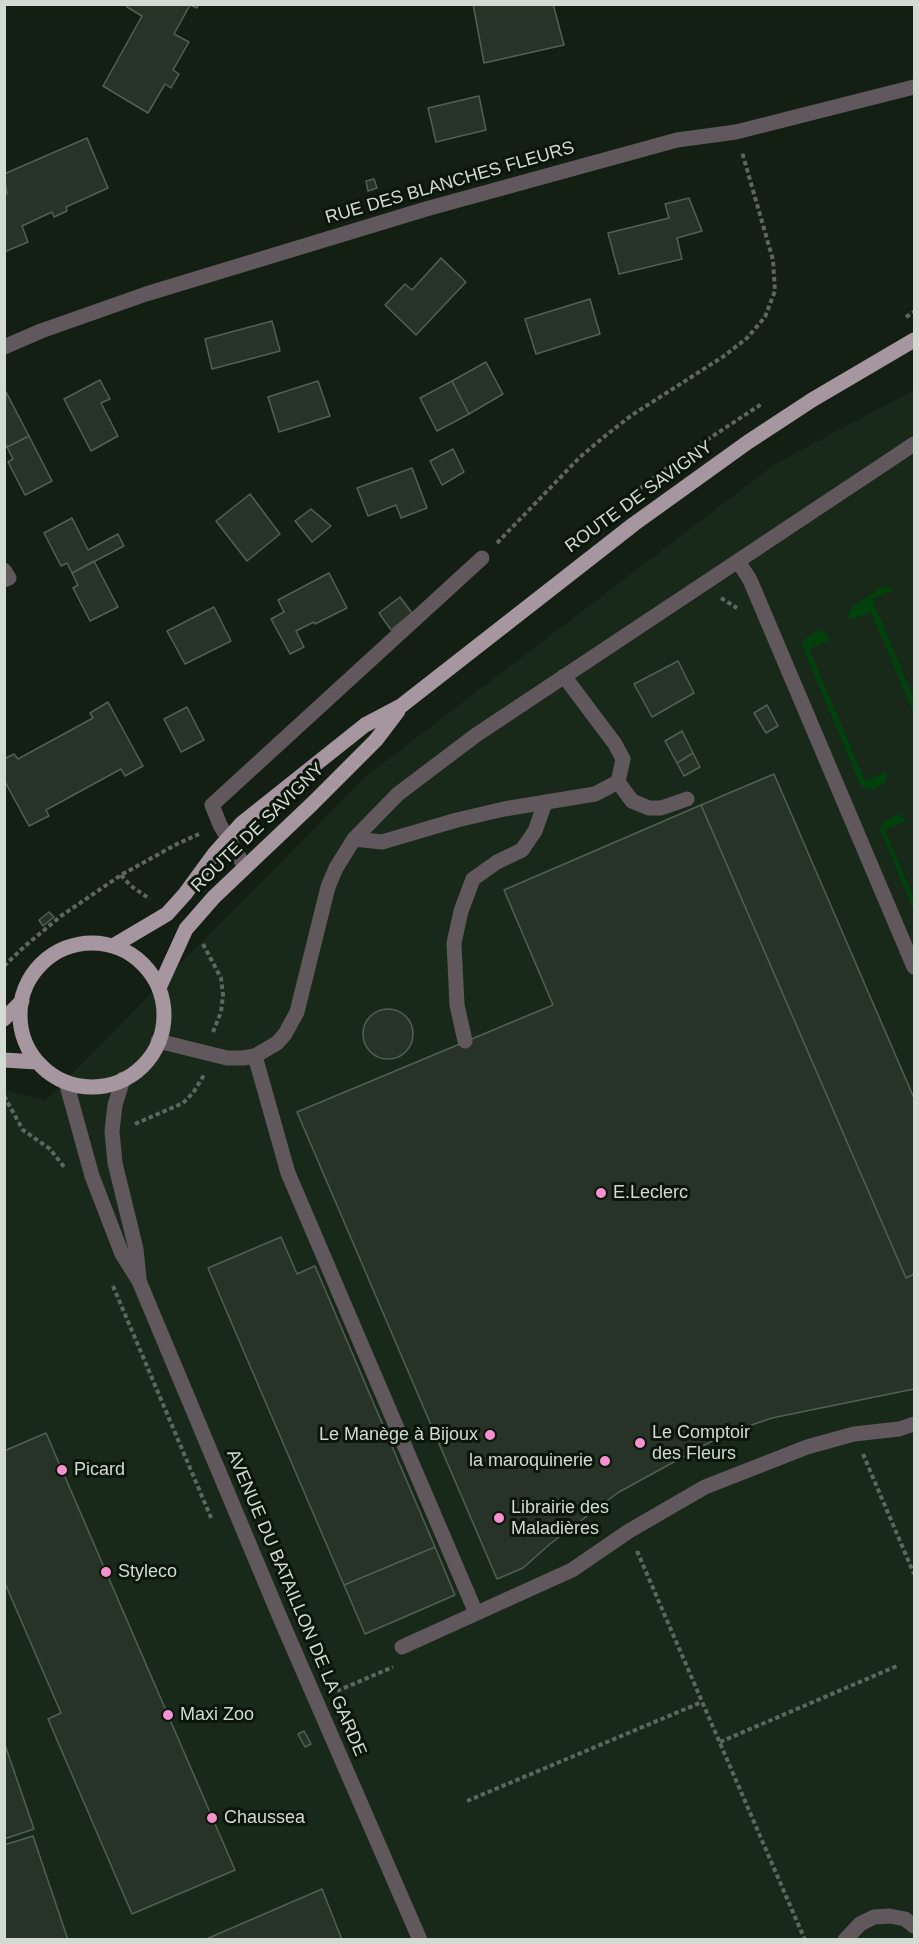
<!DOCTYPE html>
<html>
<head>
<meta charset="utf-8">
<style>
	body { margin:0 }
	#map { position:relative; width:919px; height:1944px; overflow:hidden; background:#141f14; font-family:Helvetica,sans-serif }
	canvas { display:block }
	.frame { position:absolute; inset:0; border:6px solid #d2dad2; pointer-events:none }
</style>
</head>
<body>
<div id="map">
<canvas width="919" height="1944"></canvas>
<div class="frame"></div>
</div>
<script>
const ctx = document.querySelector('canvas').getContext('2d');
ctx.lineJoin = 'round';
function paint(path, color) { ctx.fillStyle = color; ctx.fill(path, 'evenodd'); }
const shape = rows => new Path2D(rows.map(r => 'M' + r).join(''));
function stroke(path, color, width, dash) { ctx.strokeStyle = color; ctx.lineWidth = width; ctx.lineCap = dash ? 'butt' : 'round'; ctx.setLineDash(dash || []); ctx.stroke(path); }
function label(font, color, halo, rows, align = 'center') {
  ctx.font = font + ' Helvetica,sans-serif'; ctx.lineWidth = 6; ctx.setLineDash([]); ctx.textBaseline = 'middle'; ctx.strokeStyle = halo; ctx.fillStyle = color; for (const [text, x, y, turn = 0] of rows) {
    ctx.save(); ctx.translate(x, y); ctx.rotate((+turn || 0) * Math.PI / 180); ctx.textAlign = isNaN(turn) ? turn : align; if (halo) ctx.strokeText(text, 0, 0); ctx.fillText(text, 0, 0); ctx.restore();
  }
}
paint(shape([
	[914,390,914,1939,5,1939,4,1089,45,1101,365,777,775,464]
]), '#182919');
paint(shape([
	[884,586,893,590,872,599,914,699,914,714,871,612,850,620,848,616,851,608],
	[819,630,823,631,830,640,809,649,865,781,886,772,887,775,885,783,875,789,864,788,860,784,803,648,803,642,806,638],
	[896,815,902,815,906,821,885,830,914,899,914,911,880,829,883,822]
]), '#01410c');
const building = shape([
	[128,4,199,4,197,8,190,5,174,34,189,42,173,70,179,74,171,88,165,84,148,113,103,86,142,16,127,7,128,4],
	[473,4,553,4,564,45,484,63,473,4],
	[479,96,486,130,436,142,428,108,479,96],
	[87,138,108,188,66,207,67,211,54,217,52,212,22,226,28,242,4,252,4,194,7,194,4,174,87,138],
	[374,179,377,188,368,191,366,181,374,179],
	[689,198,702,231,677,238,682,259,619,274,608,233,669,218,665,204,689,198],
	[441,258,466,282,416,335,385,305,405,284,412,290,441,258],
	[590,299,600,334,536,354,525,319,590,299],
	[272,321,280,351,212,369,205,339,272,321],
	[486,362,503,394,469,414,452,381,486,362],
	[100,380,110,399,101,403,118,436,91,451,64,399,100,380],
	[318,381,330,416,279,432,268,397,318,381],
	[452,381,469,414,437,431,420,398,452,381],
	[6,392,29,436,7,447,4,443,6,392],
	[29,436,52,481,25,495,8,462,13,459,7,447,29,436],
	[453,449,464,472,442,485,430,461,453,449],
	[412,468,427,508,401,518,396,505,368,516,357,488,412,468],
	[250,494,280,534,247,561,216,521,250,494],
	[311,509,331,526,312,542,295,521,311,509],
	[72,518,88,550,118,534,124,546,72,573,67,563,61,566,44,533,72,518],
	[94,561,118,607,90,621,73,588,78,585,72,573,94,561],
	[329,573,347,608,315,624,314,622,296,631,304,647,290,654,271,619,284,612,278,600,329,573],
	[400,597,412,613,391,630,379,613,400,597],
	[214,607,231,641,185,664,167,631,214,607],
	[678,661,694,693,652,717,634,684,678,661],
	[108,702,143,766,125,776,121,769,46,810,49,816,29,826,4,780,4,759,14,754,18,759,93,718,90,713,108,702],
	[767,705,778,726,766,733,754,713,767,705],
	[187,707,204,740,181,752,164,719,187,707],
	[682,731,693,753,677,763,665,741,682,731],
	[693,753,700,767,684,776,677,763,693,753],
	[774,774,914,1098,914,1274,906,1278,701,805,774,774],
	[701,805,906,1278,914,1274,914,1389,772,1418,725,1434,619,1492,550,1544,523,1568,497,1579,297,1112,553,1005,504,890,701,805],
	[49,912,54,917,43,926,39,920,49,912],
	'363 1034a25 25 0 1 1 50 0a25 25 0 1 1-50 0Z',
	[281,1237,297,1274,315,1266,435,1547,344,1585,208,1268,281,1237],
	[46,1433,235,1870,132,1914,48,1719,61,1713,4,1581,4,1451,46,1433],
	[435,1547,455,1595,365,1634,344,1585,435,1547],
	[304,1731,311,1744,305,1747,298,1734,304,1731],
	[4,1742,34,1829,4,1839,4,1742],
	[33,1836,68,1940,4,1940,4,1845,33,1836],
	[322,1889,342,1940,204,1940,322,1889]
]);
paint(building, '#273327');
stroke(building, '#526052', 1.5);
stroke(shape([
	[906,317,914,312],
	[634,493,684,455,763,403],
	[497,543,580,457,605,436,632,415,724,356,747,338,765,317,775,291,773,260,742,152],
	[721,598,737,608],
	[121,875,131,886,150,899],
	[203,944,221,978,223,995,221,1012,213,1032],
	[4,966,25,946,61,916,121,875,177,844,199,834],
	[4,1096,23,1130,50,1149,65,1168],
	[135,1124,183,1103,193,1093,204,1075],
	[113,1286,212,1520],
	[863,1454,914,1574],
	[637,1551,805,1940],
	[337,1691,393,1667],
	[720,1742,897,1666],
	[467,1801,702,1702]
]), '#5d675d', 4, [4.5, 3]);
stroke(shape([
	[4,347,41,331,146,294,426,209,677,140,736,132,914,87],
	[738,561,750,580,914,967],
	[4,570,9,578,4,580],
	[618,782,632,801,649,808,661,808,687,799],
	[354,839,382,842,457,820,504,809,595,794,618,782,623,759,615,744,564,676],
	[245,867,220,825,212,805,482,558],
	[158,1041,227,1058,243,1058,255,1056,277,1043,285,1034,297,1012,328,887,336,868,354,839,398,794,476,735,914,444],
	[465,1041,457,1005,454,943,461,911,473,879,497,862,522,850,535,831,545,803],
	[255,1056,288,1173,476,1613],
	[123,1079,115,1105,112,1131,115,1163,136,1249,139,1278],
	[66,1082,92,1176,122,1254,139,1281,281,1620,420,1940],
	[402,1647,572,1570,629,1531,705,1487,807,1447,854,1434,899,1429,914,1424],
	[845,1940,860,1924,874,1917,890,1916,905,1919,914,1926]
]), '#60585d', 15);
stroke(shape([
	'20 1015a72 72 0 1 1 144 0a72 72 0 1 1-144 0Z',
	[113,946,167,914,185,894,215,853,242,823,365,725,401,706,634,524,748,442,812,400,914,340],
	[159,988,186,929,214,897,312,804,376,740,398,711],
	[4,1019,22,1001],
	[4,1060,37,1062]
]), '#a6969f', 15);
for (const [x, y, r, color] of [
	[601,1193,6,"#f690d0"],
	[490,1435,6,"#f690d0"],
	[640,1443,6,"#f690d0"],
	[605,1461,6,"#f690d0"],
	[62,1470,6,"#f690d0"],
	[499,1518,6,"#f690d0"],
	[106,1572,6,"#f690d0"],
	[168,1715,6,"#f690d0"],
	[212,1818,6,"#f690d0"]
]) { const dot = new Path2D(); dot.arc(x, y, r, 0, 2 * Math.PI); ctx.fillStyle = color; ctx.fill(dot); stroke(dot, '#0b160b', 2); }
label('18px', '#d2dad2', '#0b160b', [
	["RUE DES BLANCHES FLEURS",450,183,-16],
	["ROUTE DE SAVIGNY",639,497,-36],
	["ROUTE DE SAVIGNY",258,828,-44],
	["AVENUE DU BATAILLON DE LA GARDE",296,1603,67]
]);
label('18px', '#d2dad2', '#0b160b', [
	["E.Leclerc",613,1193],
	["Le Comptoir",652,1433],
	["des Fleurs",652,1454],
	["Le Manège à Bijoux",478,1435,"right"],
	["la maroquinerie",593,1461,"right"],
	["Picard",74,1470],
	["Librairie des",511,1508],
	["Maladières",511,1529],
	["Styleco",118,1572],
	["Maxi Zoo",180,1715],
	["Chaussea",224,1818]
], 'left');
</script>
</body>
</html>
